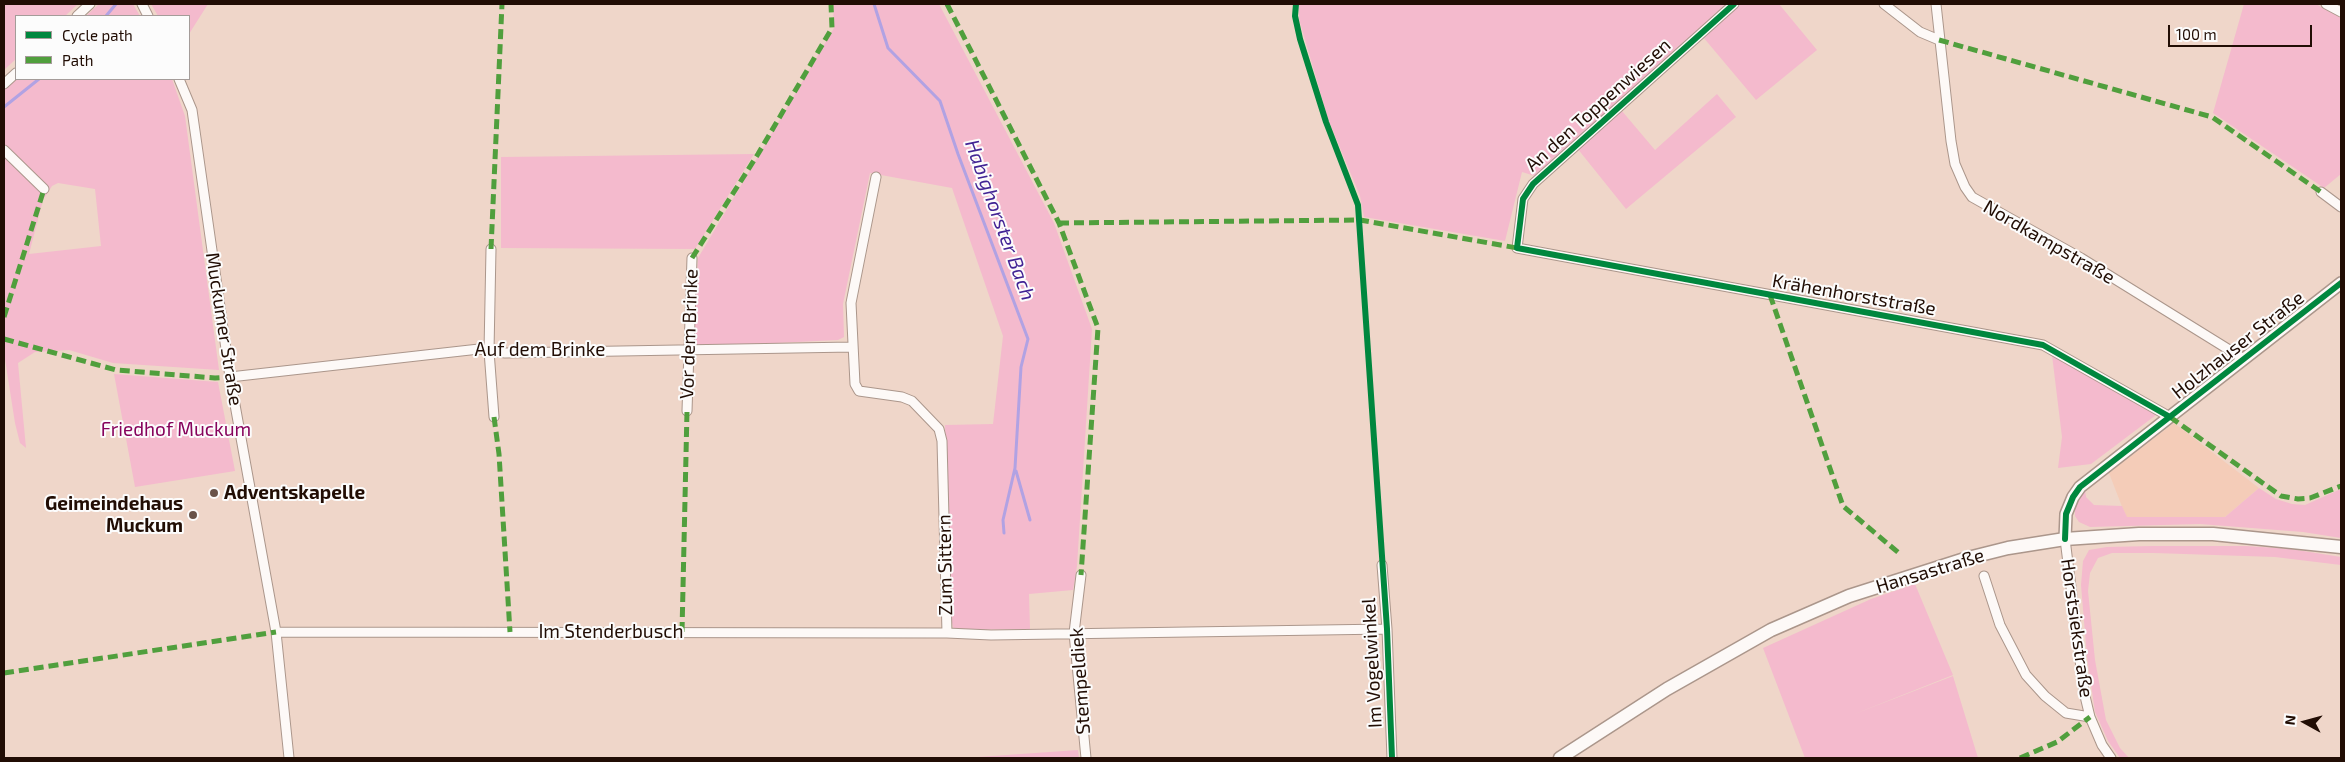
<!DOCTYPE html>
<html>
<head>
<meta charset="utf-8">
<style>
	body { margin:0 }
	#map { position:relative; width:2345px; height:762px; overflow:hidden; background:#efd6c9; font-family:"Exo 2",sans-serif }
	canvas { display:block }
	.frame { position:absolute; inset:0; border:5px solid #210d04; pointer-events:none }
	.legend { position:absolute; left:15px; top:15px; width:175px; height:65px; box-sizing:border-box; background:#fcfcfc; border:1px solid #a49c99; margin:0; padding:6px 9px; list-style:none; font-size:15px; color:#210d04 }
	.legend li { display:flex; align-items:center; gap:10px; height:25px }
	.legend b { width:25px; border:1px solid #a49c99 }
	.north { position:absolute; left:2280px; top:697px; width:50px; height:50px; -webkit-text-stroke:4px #fcfcfc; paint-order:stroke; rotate:277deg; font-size:14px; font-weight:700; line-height:20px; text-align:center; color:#210d04 }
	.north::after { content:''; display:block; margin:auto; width:18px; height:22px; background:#210d04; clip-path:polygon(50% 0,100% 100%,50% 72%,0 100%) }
	.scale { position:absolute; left:2168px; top:25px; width:144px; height:22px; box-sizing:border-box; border:2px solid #210d04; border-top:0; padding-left:6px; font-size:15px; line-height:18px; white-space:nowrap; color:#210d04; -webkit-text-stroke:4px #fcfcfc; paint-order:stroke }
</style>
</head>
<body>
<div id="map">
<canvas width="2345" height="762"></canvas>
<div class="frame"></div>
<ul class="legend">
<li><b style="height:6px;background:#00873e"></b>Cycle path</li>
<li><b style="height:6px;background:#509f3d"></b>Path</li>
</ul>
<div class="north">N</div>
<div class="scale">100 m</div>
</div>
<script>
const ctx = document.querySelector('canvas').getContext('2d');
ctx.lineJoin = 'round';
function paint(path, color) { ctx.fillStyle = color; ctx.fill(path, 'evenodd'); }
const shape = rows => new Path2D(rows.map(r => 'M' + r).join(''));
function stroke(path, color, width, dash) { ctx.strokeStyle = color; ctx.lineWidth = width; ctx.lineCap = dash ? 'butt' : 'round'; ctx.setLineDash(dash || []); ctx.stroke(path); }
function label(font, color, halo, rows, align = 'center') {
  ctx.font = font + ' "Exo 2",sans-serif'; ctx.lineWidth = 4; ctx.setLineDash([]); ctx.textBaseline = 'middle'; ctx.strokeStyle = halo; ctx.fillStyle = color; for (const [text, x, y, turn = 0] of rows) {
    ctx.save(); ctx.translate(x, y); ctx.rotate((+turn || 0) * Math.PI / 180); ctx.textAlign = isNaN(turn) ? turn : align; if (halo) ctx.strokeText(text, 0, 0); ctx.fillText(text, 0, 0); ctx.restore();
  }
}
paint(shape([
	[2174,423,2259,488,2225,517,2126,517,2109,473]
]), '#f4ccb8');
paint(shape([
	[4,4,78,4,65,16,16,16,16,59,4,70],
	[99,4,133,4,140,16,86,16],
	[151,4,208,4,189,34,189,16,158,16],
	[833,4,939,4,1054,223,1092,329,1077,566,1073,590,1029,594,1030,629,954,630,949,612,945,425,993,424,1003,336,952,188,870,173,843,304,844,337,838,340,693,347,698,258,834,28],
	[1299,4,1727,4,1535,176,1522,172,1505,241,1364,217,1360,196,1328,119,1299,19],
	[1738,4,1779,4,1817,50,1756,100,1703,37],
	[2244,4,2316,4,2341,18,2341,174,2324,188,2213,113],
	[16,79,172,79,185,116,219,370,113,363,69,350,35,352,18,363,26,448,20,443,15,423,4,353,4,90],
	[58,183,95,189,101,246,29,254,43,200,52,186],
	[1717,94,1736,117,1626,209,1577,148,1622,111,1655,150],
	[754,154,695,249,501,248,501,157],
	[2052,355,2156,415,2091,464,2058,468,2062,437],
	[114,374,218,382,235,471,135,487],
	[2259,488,2276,499,2292,504,2305,505,2341,489,2341,538,2303,532,2200,524,2090,527,2079,522,2075,516,2075,508,2085,490,2086,497,2094,505,2122,506,2127,517,2225,517],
	[2152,546,2246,546,2291,549,2341,557,2341,565,2275,557,2154,553,2112,553,2098,558,2090,573,2088,591,2095,660,2106,720,2120,748,2129,758,2120,758,2108,741,2095,712,2087,657,2081,585,2083,561,2089,550,2107,547],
	[1915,584,1953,675,1852,715,1953,676,1978,758,1805,758,1763,648,1871,599],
	[1078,750,1079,758,978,757]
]), '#f4bacd');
stroke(shape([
	[874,4,888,48,940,101,958,154,1028,339,1021,367,1015,468,1003,520,1004,533],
	[106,16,116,4],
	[4,107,39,79],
	[1016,471,1030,520]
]), '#b1a2e3', 3);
const minor = shape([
	[142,4,148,16],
	[1734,4,1533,184,1523,199,1517,248,2043,345,2170,417],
	[1884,4,1920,32,1939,40],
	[1936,4,1951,141,1955,164,1965,187,1972,197,2081,258,2244,359],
	[2326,4,2341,12],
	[77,16,90,4],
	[179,79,192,110,230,377,276,632,289,758],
	[4,84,16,73],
	[4,150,44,189],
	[876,177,851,303,855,384,859,391,902,397,912,401,939,429,942,441,947,633,991,635,1387,629],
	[2321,192,2341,207],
	[491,249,489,351,494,417],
	[230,377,479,349,505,353,852,347],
	[687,411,692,258],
	[2065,539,2084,692,2090,717,2102,745,2111,758],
	[1382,565,1387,629,1392,758],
	[1081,575,1074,633,1086,758],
	[1984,576,2000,625,2026,675,2045,696,2066,713,2090,717],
	[276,632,947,633]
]);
const tertiary = shape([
	[2065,539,2066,514,2073,497,2080,487,2341,283]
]);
const secondary = shape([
	[1560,758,1667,689,1771,630,1849,596,1968,558,2008,548,2065,539,2139,534,2213,534,2341,547]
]);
stroke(minor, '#ab968b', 11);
stroke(tertiary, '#ab968b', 14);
stroke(secondary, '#ab968b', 15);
stroke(minor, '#fdf9f7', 9);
stroke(tertiary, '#fdf9f7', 11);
stroke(secondary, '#fdf9f7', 12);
stroke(shape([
	[947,4,1059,223,1098,328,1081,575],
	[1939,40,2212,117,2321,192],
	[1059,223,1360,220,1517,248],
	[491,249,502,4],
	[692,258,758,154,832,28,831,4],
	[1770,295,1843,506,1900,554],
	[4,317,44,189],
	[4,339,116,370,215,378,230,377],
	[494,417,499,454,510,632],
	[2170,417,2281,496,2298,499,2310,498,2341,486],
	[682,632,687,411],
	[4,673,276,632],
	[2020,758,2057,742,2090,717]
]), '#509f3d', 5, [10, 5]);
stroke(shape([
	[1296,4,1295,16,1300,39,1326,122,1358,205,1387,629,1392,758],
	[1734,4,1533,184,1523,199,1517,248,2043,345,2170,417],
	[2065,539,2066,514,2073,497,2080,487,2341,283]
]), '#00873e', 6);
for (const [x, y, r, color] of [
	[214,493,5,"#695349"],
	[193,515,5,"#695349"]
]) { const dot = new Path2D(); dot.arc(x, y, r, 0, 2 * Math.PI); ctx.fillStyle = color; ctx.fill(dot); stroke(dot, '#fcfcfc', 2); }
label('19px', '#210d04', '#fcfcfc', [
	["An den Toppenwiesen",1598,105,-42],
	["Nordkampstraße",2049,242,30],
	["Krähenhorststraße",1854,295,10],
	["Muckumer Straße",224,329,81],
	["Vor dem Brinke",689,334,-88],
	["Holzhauser Straße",2238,345,-38],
	["Auf dem Brinke",540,350],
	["Zum Sittern",945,565,-91],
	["Hansastraße",1930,571,-17],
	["Horstsiekstraße",2077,628,82],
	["Im Stenderbusch",611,632],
	["Im Vogelwinkel",1372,663,-93],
	["Stempeldiek",1080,681,-94]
]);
label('19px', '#86035c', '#fcfcfc', [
	["Friedhof Muckum",176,430]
]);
label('bold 19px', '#210d04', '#fcfcfc', [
	["Adventskapelle",224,493],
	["Geimeindehaus",183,504,"right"],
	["Muckum",183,526,"right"]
], 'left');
label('italic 20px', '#422394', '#fcfcfc', [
	["Habighorster Bach",1000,220,70]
]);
</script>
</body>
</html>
